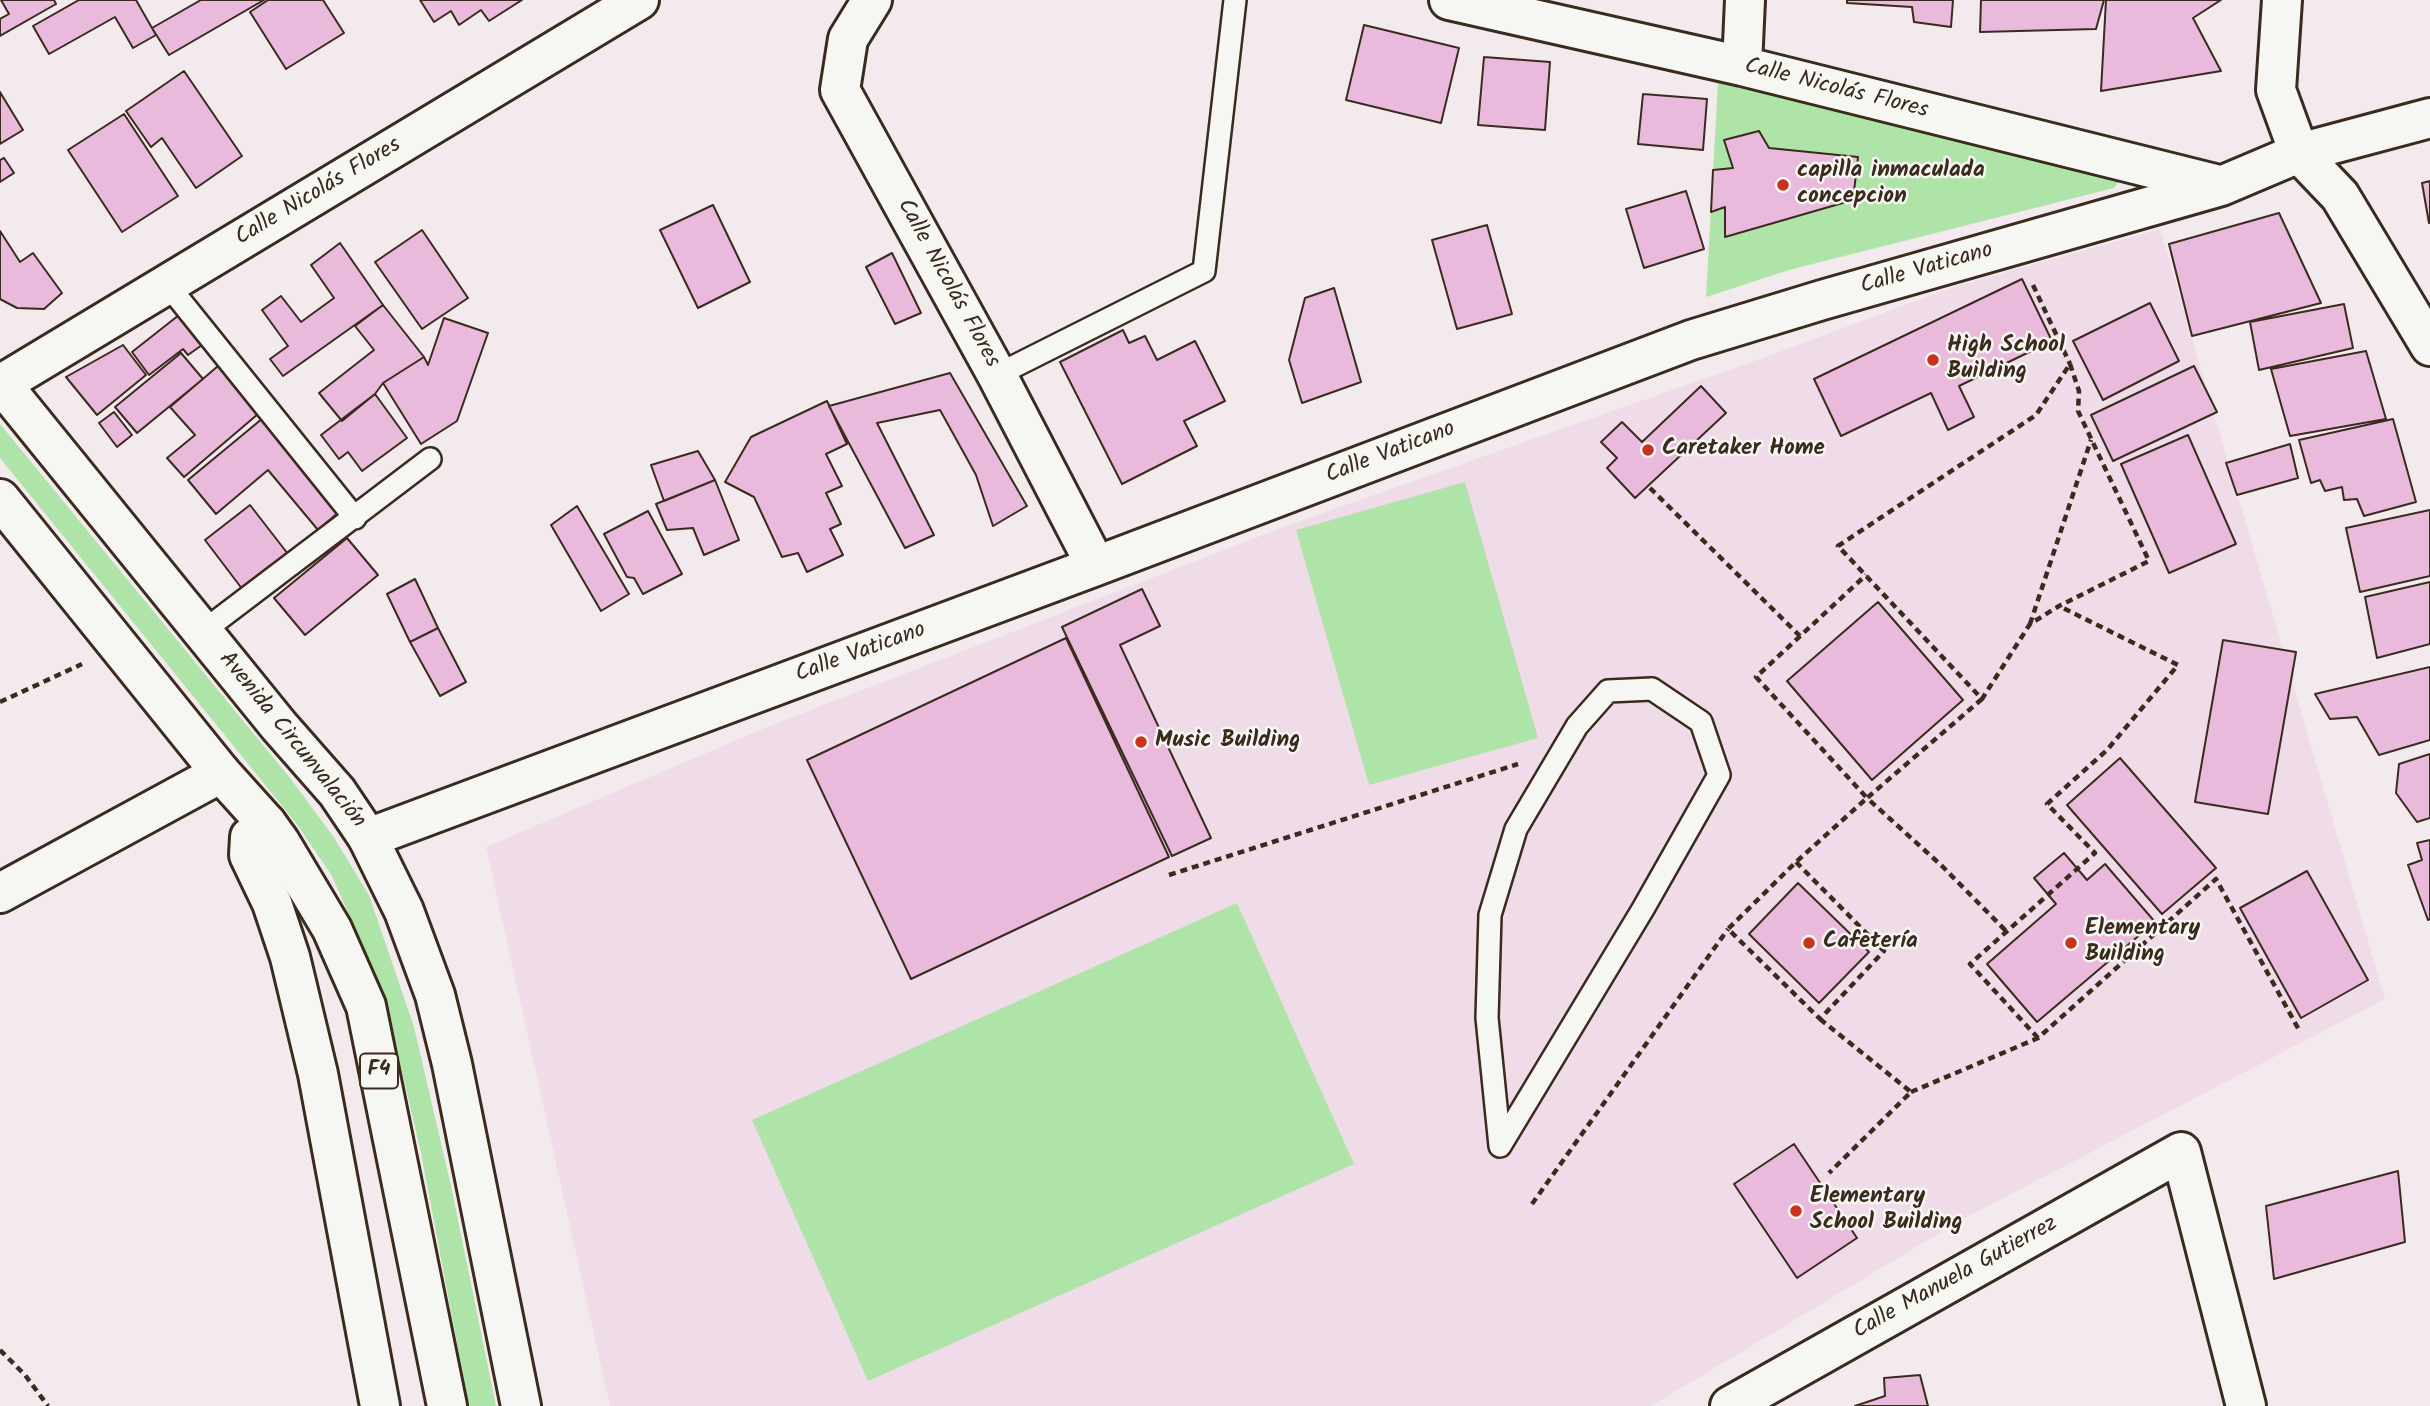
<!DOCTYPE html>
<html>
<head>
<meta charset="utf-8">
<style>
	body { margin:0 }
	canvas { display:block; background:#f3eaed }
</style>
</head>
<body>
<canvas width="2430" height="1406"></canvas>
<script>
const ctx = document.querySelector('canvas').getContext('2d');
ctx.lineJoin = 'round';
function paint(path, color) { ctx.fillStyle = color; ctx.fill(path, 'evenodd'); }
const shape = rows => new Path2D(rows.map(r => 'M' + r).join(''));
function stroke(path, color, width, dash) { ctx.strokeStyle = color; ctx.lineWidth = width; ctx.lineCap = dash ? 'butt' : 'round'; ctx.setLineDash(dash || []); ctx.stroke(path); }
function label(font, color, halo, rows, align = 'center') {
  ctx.font = font + ' Kalam,sans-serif'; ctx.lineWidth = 5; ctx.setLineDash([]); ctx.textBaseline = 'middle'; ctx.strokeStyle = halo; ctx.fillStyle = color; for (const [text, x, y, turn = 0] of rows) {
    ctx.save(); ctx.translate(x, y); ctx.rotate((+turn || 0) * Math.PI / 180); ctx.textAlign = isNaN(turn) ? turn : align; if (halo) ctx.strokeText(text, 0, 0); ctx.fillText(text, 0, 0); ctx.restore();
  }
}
paint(shape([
	[2160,229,2385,999,1965,1218,1651,1406,610,1406,486,847,772,725,1286,526,1760,359,1953,287]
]), '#f0dce8');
paint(shape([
	[1718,83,2109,173,2115,175,2118,182,2114,188,1789,270,1706,297],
	[0,424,290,778,333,836,369,895,414,1027,451,1186,496,1406,469,1406,421,1153,395,1041,379,983,332,876,296,823,0,458],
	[1465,482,1538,738,1369,785,1296,530],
	[1237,903,1354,1164,868,1381,752,1120]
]), '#aee4a7');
const building = shape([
	[1,0,54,0,56,4,0,36,0,19,9,14,1,0],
	[79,0,136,0,156,35,133,48,115,17,49,54,33,26,79,0],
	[201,0,264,0,169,55,152,28,201,0],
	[268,0,323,0,344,33,286,69,250,12,268,0],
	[420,0,522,0,489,21,481,10,459,25,451,11,434,22,420,0],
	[1847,0,1953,0,1951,27,1914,22,1912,7,1847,3,1847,0],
	[1981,0,2104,0,2096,29,1980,32,1981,0],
	[2106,0,2221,0,2193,18,2221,71,2101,91,2106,0],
	[1364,25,1459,48,1441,123,1346,100,1364,25],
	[1484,57,1550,62,1545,130,1478,125,1484,57],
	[184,71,242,156,196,188,162,138,151,147,126,111,184,71],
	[0,92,23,130,0,144,0,92],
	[1643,94,1707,99,1703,150,1638,144,1643,94],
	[124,114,178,196,122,232,68,150,124,114],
	[1759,131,1769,148,1858,157,1853,200,1725,237,1725,207,1711,212,1713,170,1733,168,1724,140,1759,131],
	[4,158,14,173,0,182,0,160,4,158],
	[2430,181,2430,223,2429,223,2422,183,2430,181],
	[1686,191,1704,249,1644,268,1626,209,1686,191],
	[713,205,750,282,698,308,660,230,713,205],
	[2279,213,2321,303,2192,336,2169,244,2279,213],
	[1487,225,1512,314,1457,329,1432,240,1487,225],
	[422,230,468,298,422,329,375,262,422,230],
	[0,231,20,262,33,253,62,293,44,309,17,308,0,299,0,231],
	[340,243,383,305,283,376,270,359,288,346,262,310,281,296,301,322,334,298,311,265,340,243],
	[892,253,921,313,895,324,866,267,892,253],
	[2022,279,2052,341,1959,386,1974,417,1948,430,1931,393,1841,436,1814,379,2022,279],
	[1334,288,1361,382,1302,403,1289,360,1305,298,1334,288],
	[2150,303,2179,361,2103,400,2073,341,2150,303],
	[2344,304,2353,348,2259,370,2250,322,2344,304],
	[383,305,424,357,383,383,375,394,342,421,319,393,374,350,355,326,383,305],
	[179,315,202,345,188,355,183,349,149,375,132,352,179,315],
	[444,318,488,333,457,421,421,444,383,383,424,357,428,365,444,318],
	[1123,330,1129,343,1145,336,1157,360,1195,341,1225,401,1184,421,1197,446,1122,484,1060,362,1123,330],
	[123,345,146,375,97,415,66,377,123,345],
	[2366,351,2386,419,2290,436,2271,369,2366,351],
	[181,353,203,379,137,433,115,407,181,353],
	[218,366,258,414,184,477,167,458,195,435,170,407,218,366],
	[2194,366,2217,412,2113,461,2091,415,2194,366],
	[950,373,1027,506,993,526,976,475,940,410,877,423,934,535,905,548,829,406,950,373],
	[1701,386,1726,413,1635,498,1607,468,1617,458,1601,442,1622,422,1642,442,1701,386],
	[375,394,407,438,362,471,348,452,339,459,321,435,375,394],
	[827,401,847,444,826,454,842,486,826,493,841,524,830,529,843,555,807,572,798,553,782,557,754,497,725,482,751,437,827,401],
	[114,412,132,435,117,447,99,423,114,412],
	[263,418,340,511,318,530,268,470,216,514,188,480,263,418],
	[2393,419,2416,502,2364,516,2357,499,2344,500,2342,487,2325,491,2320,480,2311,483,2299,440,2393,419],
	[2188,435,2236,544,2169,573,2121,464,2188,435],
	[2290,444,2298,478,2237,495,2226,463,2290,444],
	[698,451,715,480,664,501,651,465,698,451],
	[715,480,739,540,704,555,693,528,667,530,656,504,715,480],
	[250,505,288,554,243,590,205,540,250,505],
	[577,506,629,594,601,611,551,525,577,506],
	[2430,510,2430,576,2360,592,2346,528,2430,510],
	[648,511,682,574,643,594,634,578,627,577,604,534,648,511],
	[347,538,378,575,305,635,274,598,347,538],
	[415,579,438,628,410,642,387,594,415,579],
	[2430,582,2430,644,2377,658,2365,597,2430,582],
	[1142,589,1160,626,1120,645,1211,838,1172,856,1062,627,1142,589],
	[1878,602,1963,700,1872,780,1787,681,1878,602],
	[438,628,466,682,440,696,410,642,438,628],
	[1066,638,1169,857,911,979,807,760,1066,638],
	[2223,640,2296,652,2268,814,2195,802,2223,640],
	[2430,667,2430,740,2379,755,2357,717,2330,719,2315,694,2430,667],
	[2430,754,2430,818,2417,822,2396,793,2399,764,2430,754],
	[2120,758,2216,868,2162,914,2067,805,2120,758],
	[2430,840,2430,919,2428,920,2408,865,2422,860,2417,843,2430,840],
	[2064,853,2087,880,2105,864,2155,922,2037,1022,1987,964,2056,904,2034,878,2064,853],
	[2307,871,2368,980,2301,1018,2240,908,2307,871],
	[1798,883,1869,952,1819,1003,1749,934,1798,883],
	[1794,1144,1857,1238,1797,1278,1734,1184,1794,1144],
	[2398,1171,2405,1242,2274,1279,2266,1206,2398,1171],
	[1920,1375,1928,1406,1855,1406,1885,1396,1884,1378,1920,1375]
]);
paint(building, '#e9badb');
stroke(building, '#3b2a1e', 2);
const lane = shape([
	[167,284,355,518],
	[997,375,1204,271,1235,0],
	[202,632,430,459],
	[1652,689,1701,722,1719,775,1643,909,1500,1146,1487,1018,1490,915,1516,829,1577,726,1608,691,1652,689]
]);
const street = shape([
	[872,0,848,39,840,90,997,375,1096,566],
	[1449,0,1742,66,2219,185],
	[1742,66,1745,0],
	[0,385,639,0],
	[267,824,250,837,249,855,272,903,290,957,318,1074,380,1406],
	[368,838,1096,566,1691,340,1822,300,2221,186,2299,153,2430,118],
	[0,893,221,773],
	[1730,1406,2181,1152,2246,1406]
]);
const secondary = shape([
	[2282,0,2276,90,2299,153,2340,196,2430,346]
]);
const highway = shape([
	[0,382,279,726,337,792,368,838,404,911,435,995,452,1064,521,1406],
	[0,499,221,773,267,824,280,842,332,929,366,1006,447,1406]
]);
stroke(lane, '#3b2a1e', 26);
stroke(street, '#3b2a1e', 44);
stroke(secondary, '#3b2a1e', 44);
stroke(highway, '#3b2a1e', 44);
stroke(shape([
	[2033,285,2070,364],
	[2070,364,2079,391,2078,411,2149,561,2059,606,2030,624,1982,699,1838,546,2036,415,2070,364],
	[1650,488,1800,636],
	[2030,624,2091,440],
	[1982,699,1867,798,1942,866,2006,931],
	[0,702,82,664],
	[1796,862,1884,951,1820,1019,1728,929,1796,862,1867,798,1756,677,1866,575],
	[1169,875,1518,764],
	[1820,1019,1911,1092,1829,1173],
	[2038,1038,1970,964,2095,853,2047,804,2107,750,2178,665,2059,606],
	[1911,1092,2038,1038,2216,879,2299,1030],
	[1532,1204,1728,929],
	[0,1350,25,1375,48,1406]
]), '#3b2a1e', 4.5, [7, 5]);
stroke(lane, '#f6f6f2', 21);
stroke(street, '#f6f6f2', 38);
stroke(secondary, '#f6f6f2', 38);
stroke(highway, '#f6f6f2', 38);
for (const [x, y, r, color] of [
	[1783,185,7,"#c8321e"],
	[1933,360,7,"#c8321e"],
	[1648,450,7,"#c8321e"],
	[1141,742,7,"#c8321e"],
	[1809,943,7,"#c8321e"],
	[2071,943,7,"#c8321e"],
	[1796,1211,7,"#c8321e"]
]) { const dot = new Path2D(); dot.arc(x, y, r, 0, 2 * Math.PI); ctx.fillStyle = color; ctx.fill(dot); stroke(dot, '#f6f6f2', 2.5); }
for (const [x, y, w] of [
	[379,1071,38]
]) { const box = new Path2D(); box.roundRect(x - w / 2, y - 17.5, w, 35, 5); ctx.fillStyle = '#f6f6f2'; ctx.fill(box); stroke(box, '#3b2a1e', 2); }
label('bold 21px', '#3b2a1e', null, [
	["F4",379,1071]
]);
label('23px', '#3b2a1e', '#f6f6f2', [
	["Calle Nicolás Flores",1836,90,14],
	["Calle Nicolás Flores",319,193,-31],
	["Calle Vaticano",1927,270,-16],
	["Calle Nicolás Flores",947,284,61],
	["Calle Vaticano",1391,454,-21],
	["Calle Vaticano",861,654,-20],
	["Avenida Circunvalación",291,741,51],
	["Calle Manuela Gutierrez",1956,1279,-29]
]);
label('bold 23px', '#3b2a1e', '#f6f6f2', [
	["capilla inmaculada",1797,172],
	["concepcion",1797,198],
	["High School",1947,347],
	["Building",1947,373],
	["Caretaker Home",1662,450],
	["Music Building",1155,742],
	["Elementary",2085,930],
	["Building",2085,956],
	["Cafetería",1823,943],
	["Elementary",1810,1198],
	["School Building",1810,1224]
], 'left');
</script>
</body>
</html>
